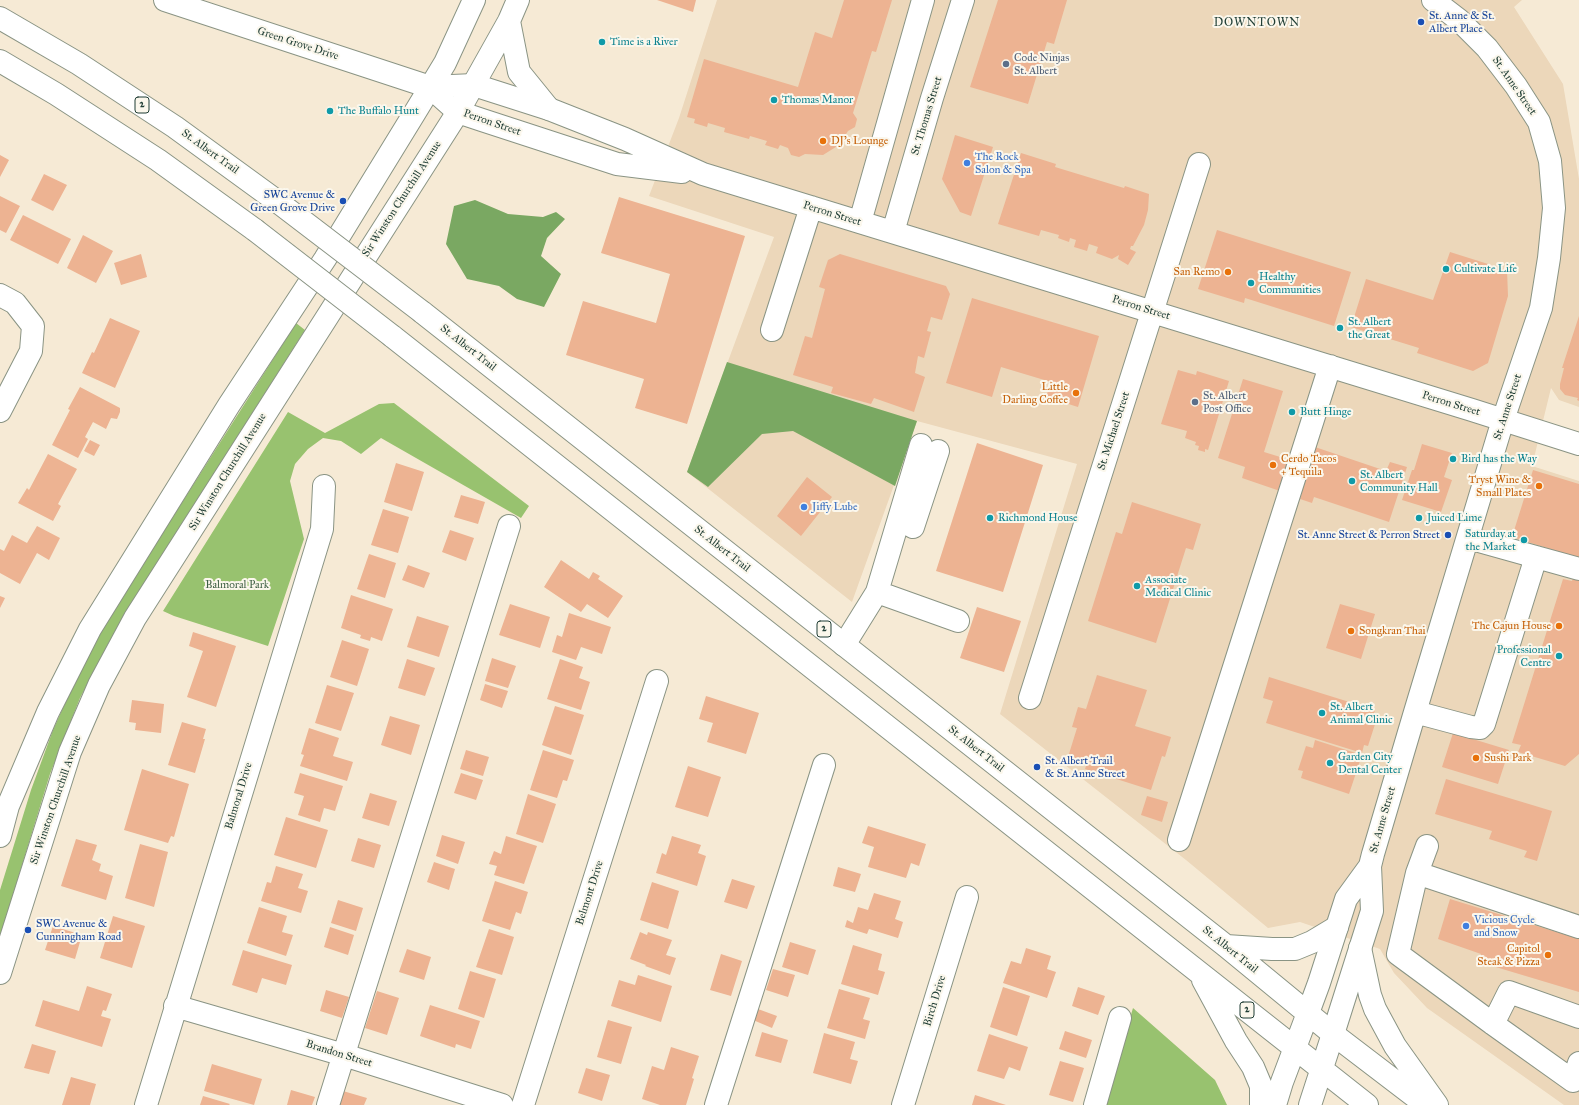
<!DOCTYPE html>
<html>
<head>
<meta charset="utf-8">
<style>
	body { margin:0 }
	canvas { display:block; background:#f6ead5 }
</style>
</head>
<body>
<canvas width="1579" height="1105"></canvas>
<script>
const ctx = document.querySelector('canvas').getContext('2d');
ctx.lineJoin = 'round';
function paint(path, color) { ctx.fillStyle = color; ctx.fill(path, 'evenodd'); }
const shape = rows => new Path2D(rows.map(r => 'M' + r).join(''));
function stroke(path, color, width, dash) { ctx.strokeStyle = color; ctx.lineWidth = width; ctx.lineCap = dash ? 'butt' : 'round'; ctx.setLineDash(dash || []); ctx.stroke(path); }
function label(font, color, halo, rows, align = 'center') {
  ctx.font = font + ' "IM FELL Great Primer",serif'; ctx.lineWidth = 4; ctx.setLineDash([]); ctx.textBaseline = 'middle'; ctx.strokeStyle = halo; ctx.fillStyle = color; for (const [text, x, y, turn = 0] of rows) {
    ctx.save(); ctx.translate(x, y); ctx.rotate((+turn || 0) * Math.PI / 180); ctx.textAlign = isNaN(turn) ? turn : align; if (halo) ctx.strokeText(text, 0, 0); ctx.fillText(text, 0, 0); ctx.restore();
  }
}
paint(shape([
	[717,0,1522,0,1514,7,1563,84,1579,179,1579,407,1559,400,1551,388,1532,466,1579,481,1579,1105,1564,1105,1427,1008,1394,973,1380,949,1300,922,1268,928,1186,860,1000,714,1077,464,917,421,852,602,687,472,774,237,649,196,679,118]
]), '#ecd7ba');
paint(shape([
	[296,323,305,330,134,600,108,644,80,698,50,774,0,937,0,890,31,790,53,730,80,670,113,611],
	[394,403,529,506,521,518,381,438,361,454,341,441,323,438,308,449,295,464,290,481,304,539,268,646,174,616,163,611,288,412,325,433,379,404],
	[1133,1008,1215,1080,1227,1105,1104,1105]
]), '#98c26f');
paint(shape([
	[475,200,508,214,543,217,556,212,565,219,547,238,541,256,561,274,544,307,517,299,499,286,467,279,446,244,454,206],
	[727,362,917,421,895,486,793,431,762,434,708,487,687,472]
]), '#7aa862');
paint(shape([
	[657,0,696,0,693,12],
	[844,0,892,0,876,52,872,51,853,113,857,119,855,127,848,131,839,145,823,155,805,154,799,157,791,155,788,148,780,145,778,149,765,145,767,141,750,136,749,139,724,132,725,128,708,123,707,127,694,123,695,119,687,117,704,59,798,87,815,32,832,38],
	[998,0,1067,0,1054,44,1047,42,1028,104,970,87],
	[955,135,993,147,971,216,960,212,942,179],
	[1021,153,1056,164,1055,167,1124,188,1125,186,1149,194,1148,210,1144,225,1133,246,1131,246,1130,249,1136,252,1128,265,1118,259,1119,255,1112,259,1096,253,1098,247,1089,244,1087,251,1074,247,1076,240,1070,238,1069,242,1058,238,1059,235,1041,230,1039,236,998,224],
	[0,155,9,160,0,177],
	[44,174,67,185,53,211,31,200],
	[0,196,20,206,6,233,0,230],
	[619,197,745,236,687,424,635,408,644,379,566,355,583,301,656,323,670,274,601,253],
	[23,215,71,239,58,264,10,240],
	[1217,230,1351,272,1334,326,1245,298,1244,303,1198,289],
	[83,235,113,251,96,283,67,268],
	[1450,252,1507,270,1508,296,1488,363,1473,371,1417,353,1419,348,1351,327,1366,279,1433,300],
	[141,254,147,277,121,285,114,263],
	[840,254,946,286,950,294,942,320,931,317,927,331,931,332,924,358,918,356,915,373,925,377,914,412,874,398,871,404,831,393,833,387,793,375,805,336,812,338,825,289,819,287,828,260],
	[972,298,1099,336,1078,407,1046,397,1051,382,1001,367,992,397,946,383],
	[1579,316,1579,401,1577,400,1578,398,1565,395,1560,389,1560,384,1564,368,1562,368],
	[110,318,140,331,115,388,82,373,92,352,94,353],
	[1178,370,1196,375,1197,371,1229,381,1208,450,1205,449,1205,452,1198,450,1199,446,1195,445,1196,442,1185,438,1187,431,1161,424],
	[1243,379,1283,391,1264,452,1290,460,1280,491,1242,478,1245,467,1218,458],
	[80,387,120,408,120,412,117,419,111,418,106,429,93,422,85,437,88,439,78,458,52,445,70,410,68,409],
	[90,440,100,445,94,456,84,451],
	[977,443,1043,465,1003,592,936,571],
	[1422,444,1452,453,1444,477,1452,480,1441,512,1402,500,1412,470,1414,470],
	[1312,446,1386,471,1390,462,1407,467,1389,522,1314,497,1312,503,1300,499,1302,493,1297,491],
	[48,454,77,469,58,504,61,506,53,521,18,503,27,488,29,490],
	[396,463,424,472,412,511,384,502],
	[1533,470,1579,484,1579,558,1512,537],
	[807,477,832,497,801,536,777,516],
	[461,495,485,502,478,524,454,517],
	[1132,502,1201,524,1193,550,1186,548,1156,643,1088,621,1116,532,1122,534],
	[383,509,409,517,398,553,371,545],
	[37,526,60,538,49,560,37,553,20,584,0,573,0,549,4,551,12,535,27,543],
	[450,530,474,538,466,561,442,552],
	[369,554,396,563,385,598,357,589],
	[561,560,589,579,593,572,600,576,598,579,623,596,608,618,587,604,581,612,544,587],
	[408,565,430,573,424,588,402,580],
	[1574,575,1579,577,1579,754,1565,766,1518,752,1521,745,1512,743,1563,579,1572,581],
	[351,595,393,609,382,641,371,637,370,641,360,638,361,635,341,628],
	[0,596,5,598,0,608],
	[510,604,550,617,540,648,499,635],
	[1340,604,1375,614,1361,659,1326,648],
	[977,607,1021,621,1004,672,960,658],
	[569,613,611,627,602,654,581,647,576,660,552,652,557,635,562,637],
	[417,616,449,626,439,657,407,647],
	[193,632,236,646,216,707,187,697,203,651,189,646],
	[342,640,369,649,357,686,330,677],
	[492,658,516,666,508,688,485,681],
	[407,659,435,668,425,696,398,688],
	[560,659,583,667,579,678,590,682,581,710,547,699],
	[1097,675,1147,690,1135,726,1171,737,1165,757,1162,756,1151,790,1085,769,1087,763,1068,757,1077,728,1072,727,1078,707,1086,709],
	[1269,677,1375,710,1373,717,1377,718,1368,746,1364,745,1362,753,1266,723,1273,701,1263,698],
	[485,684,508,691,502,708,480,700],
	[327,685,354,693,341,731,315,723],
	[706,696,759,713,746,754,707,742,713,723,699,719],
	[132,700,164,704,161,733,135,730,136,723,129,722],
	[555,706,584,715,571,755,542,745],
	[390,716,420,725,411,755,381,745],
	[182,722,206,729,203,739,205,739,195,773,168,765],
	[309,728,339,738,333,756,353,762,347,781,300,766,304,755,301,754],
	[1453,733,1509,750,1498,784,1442,767],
	[1315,740,1362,755,1349,794,1301,778,1303,771,1298,770,1306,746,1313,748],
	[466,750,489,757,483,776,460,769],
	[543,750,574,760,567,781,563,780,557,798,530,790],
	[688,766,721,777,708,817,675,807],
	[142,769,189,784,174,837,171,836,168,843,124,830],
	[300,773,343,786,335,811,324,808,320,822,298,815,304,796,294,793],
	[461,773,483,780,476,800,454,793],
	[1446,779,1552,811,1537,861,1524,857,1527,851,1489,839,1492,831,1435,814],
	[370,793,397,801,389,826,362,818],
	[528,794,556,804,543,843,516,834],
	[1147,796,1168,802,1162,822,1141,815],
	[286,817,328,830,316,868,274,855],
	[868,826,926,844,919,866,911,863,906,878,868,867,874,847,862,843],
	[442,835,465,842,458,864,436,856],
	[506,836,537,846,524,884,494,875,497,866,489,864,494,851,501,854],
	[672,836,701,845,698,853,706,856,697,886,656,873,662,853,666,855],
	[358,838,381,845,374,868,351,861],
	[76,839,97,845,92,860,101,864,99,871,113,876,106,900,61,886],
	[140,844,168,852,154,907,125,898],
	[434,862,455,869,449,890,427,882],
	[276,866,303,874,298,888,308,891,301,913,261,901,267,882,271,883],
	[838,867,861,874,855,892,833,886],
	[732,879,755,886,747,909,724,902],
	[495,881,528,892,521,914,516,912,510,930,482,921],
	[652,882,679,891,668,929,640,920],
	[874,893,901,901,895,919,903,922,898,938,869,929,867,934,845,927,847,920,853,923,858,907,868,910],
	[1450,899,1579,939,1579,992,1479,962,1481,954,1438,939],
	[338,900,363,908,356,931,331,923],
	[259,907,287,916,282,932,293,935,286,956,247,943],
	[113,916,145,926,132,968,100,958],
	[53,926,82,935,75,959,45,950],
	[330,927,354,935,348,955,324,947],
	[489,929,514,937,502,975,476,967],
	[640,932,647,935,648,932,672,940,666,955,676,958,670,975,645,966,646,965,630,959],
	[790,942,816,950,808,975,782,967],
	[853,945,882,954,878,970,885,972,878,995,841,984],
	[1026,948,1051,956,1047,969,1056,972,1047,998,1003,983,1011,961,1021,964],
	[407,949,431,957,424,980,399,972],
	[243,950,292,965,286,985,262,978,257,993,232,985],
	[721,954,742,961,731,996,710,990],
	[773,969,795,975,788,997,766,990],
	[470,971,496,979,484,1018,458,1009],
	[638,975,672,986,661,1022,611,1006,619,980,635,985],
	[87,986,112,994,106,1011,103,1010,101,1016,111,1019,102,1047,35,1026,43,1000,79,1011],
	[1003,987,1030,996,1017,1036,990,1027],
	[1078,987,1105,996,1098,1015,1072,1006],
	[839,989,870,998,863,1019,870,1021,865,1039,827,1028],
	[326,990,349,997,342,1018,320,1011],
	[377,991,399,998,387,1035,365,1028],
	[430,1005,480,1021,471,1049,456,1044,455,1048,420,1036],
	[758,1009,777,1016,772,1028,753,1020],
	[608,1020,632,1027,621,1064,597,1057],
	[1065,1031,1092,1040,1086,1058,1059,1049],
	[762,1032,788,1040,781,1063,755,1056],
	[824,1033,855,1042,850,1059,858,1061,851,1084,813,1073],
	[989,1034,1028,1047,1020,1071,1009,1067,1004,1079,977,1071],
	[32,1044,56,1051,49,1074,24,1068],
	[671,1047,699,1056,692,1078,694,1079,686,1105,660,1105,642,1099,652,1066,664,1070],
	[1060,1061,1084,1068,1073,1102,1049,1095],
	[212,1064,262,1079,254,1105,204,1091],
	[586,1068,610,1075,602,1101,578,1093],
	[71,1077,96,1084,90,1105,62,1105],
	[291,1090,315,1097,312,1105,287,1105],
	[343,1091,367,1098,364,1105,339,1105],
	[975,1095,1006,1105,972,1105],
	[203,1096,230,1104,229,1105,200,1105]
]), '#edb392');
const minor = shape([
	[165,0,430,87,474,85,549,109,625,139,703,174,1472,410,1579,444],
	[430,87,458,112,482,120,617,164,682,172],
	[860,222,923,0],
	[893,232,932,98,963,0],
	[0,295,15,303,33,326,31,351,0,411],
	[772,330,811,207],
	[913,527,938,451],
	[1536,557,1579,569],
	[877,592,958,621],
	[844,645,877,592,921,445],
	[1030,698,1199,164],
	[1415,712,1471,727,1480,728,1484,724,1536,557,1468,538],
	[1179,840,1330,366],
	[1427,846,1417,873,1398,954,1493,1024,1573,1081,1579,1063],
	[1417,873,1579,927],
	[175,1006,344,1055,502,1105],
	[1308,1013,1319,983,1346,899,1370,866],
	[1493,1024,1509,992,1579,1017],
	[1333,1034,1372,911,1370,866,1373,854,1415,712,1503,420,1541,308,1549,258,1554,208,1550,161,1539,122,1516,86,1487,48,1459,20,1433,0],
	[146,1105,322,529,324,486],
	[328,1105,509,526],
	[523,1105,657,681],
	[716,1105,824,765],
	[903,1105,967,897],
	[1095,1105,1120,1018]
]);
const major = shape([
	[0,18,79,64,175,127,278,202],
	[509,21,519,72,549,109],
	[0,61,56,94,158,160,255,230],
	[422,312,1226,946,1333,1034,1426,1105],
	[392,336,1367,1105],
	[0,836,8,806,48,712,90,629,229,405,325,259,414,114,445,63,474,0],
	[1226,946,1272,949,1295,949,1312,942,1337,927],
	[1360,948,1370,995,1375,1009,1395,1046,1437,1105],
	[0,973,70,752,99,685,135,618,458,112,509,21,518,0],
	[1203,980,1236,1041,1253,1067,1261,1086,1261,1105],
	[1275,1105,1282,1082,1308,1013],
	[1310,1105,1333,1034]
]);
stroke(minor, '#8a9484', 24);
stroke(major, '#8a9484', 24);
stroke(minor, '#fff', 22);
stroke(major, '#fff', 22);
const majorBridge = shape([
	[278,202,422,312],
	[255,230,392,336]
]);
stroke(majorBridge, '#8a9484', 24, []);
stroke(majorBridge, '#fff', 22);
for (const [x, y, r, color] of [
	[1421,22,4,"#1a4fb4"],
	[602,42,4,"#0f9aa8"],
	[1006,64,4,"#5c6f8a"],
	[774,100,4,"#0f9aa8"],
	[330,111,4,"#0f9aa8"],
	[823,141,4,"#e8710a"],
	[967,163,4,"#3f7fe0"],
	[343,201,4,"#1a4fb4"],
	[1446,269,4,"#0f9aa8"],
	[1228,272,4,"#e8710a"],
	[1251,283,4,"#0f9aa8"],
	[1340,328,4,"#0f9aa8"],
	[1076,393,4,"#e8710a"],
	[1195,402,4,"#5c6f8a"],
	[1292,412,4,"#0f9aa8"],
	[1453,459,4,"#0f9aa8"],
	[1273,465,4,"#e8710a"],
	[1352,481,4,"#0f9aa8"],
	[1539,486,4,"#e8710a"],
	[804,507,4,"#3f7fe0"],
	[990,518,4,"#0f9aa8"],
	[1419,518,4,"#0f9aa8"],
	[1448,535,4,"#1a4fb4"],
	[1524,540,4,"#0f9aa8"],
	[1137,586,4,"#0f9aa8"],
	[1559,626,4,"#e8710a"],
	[1351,631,4,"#e8710a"],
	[1559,656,4,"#0f9aa8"],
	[1322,713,4,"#0f9aa8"],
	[1476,758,4,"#e8710a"],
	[1330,763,4,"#0f9aa8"],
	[1037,767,4,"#1a4fb4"],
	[1466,926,4,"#3f7fe0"],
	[28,930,4,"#1a4fb4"],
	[1548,955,4,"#e8710a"]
]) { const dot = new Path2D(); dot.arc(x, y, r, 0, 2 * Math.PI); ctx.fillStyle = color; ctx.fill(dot); stroke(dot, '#fbf7ec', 1.5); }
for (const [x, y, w] of [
	[142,105,14],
	[824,629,14],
	[1247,1010,14]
]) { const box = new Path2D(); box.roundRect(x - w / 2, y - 8, w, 16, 3); ctx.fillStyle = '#fbf7ec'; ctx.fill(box); stroke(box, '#1f3d34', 1); }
label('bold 10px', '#1f3d34', null, [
	["2",142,105],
	["2",824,629],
	["2",1247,1010]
]);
label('11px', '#164399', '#fbf7ec', [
	["St. Anne & St.",1429,16],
	["Albert Place",1429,29],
	["SWC Avenue &",335,195,"right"],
	["Green Grove Drive",335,208,"right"],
	["St. Anne Street & Perron Street",1440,535,"right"],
	["St. Albert Trail",1045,761],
	["& St. Anne Street",1045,774],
	["SWC Avenue &",36,924],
	["Cunningham Road",36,937]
], 'left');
label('11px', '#0d838f', '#fbf7ec', [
	["Time is a River",610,42],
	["Thomas Manor",782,100],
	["The Buffalo Hunt",338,111],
	["Cultivate Life",1454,269],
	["Healthy",1259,277],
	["Communities",1259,290],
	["St. Albert",1348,322],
	["the Great",1348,335],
	["Butt Hinge",1300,412],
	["Bird has the Way",1461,459],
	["St. Albert",1360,475],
	["Community Hall",1360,488],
	["Richmond House",998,518],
	["Juiced Lime",1427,518],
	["Saturday at",1516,534,"right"],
	["the Market",1516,547,"right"],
	["Associate",1145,580],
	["Medical Clinic",1145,593],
	["Professional",1551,650,"right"],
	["Centre",1551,663,"right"],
	["St. Albert",1330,707],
	["Animal Clinic",1330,720],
	["Garden City",1338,757],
	["Dental Center",1338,770]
], 'left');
label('11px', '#1f3d34', '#fbf7ec', [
	["Green Grove Drive",298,44,18],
	["St. Anne Street",1514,86,55],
	["St. Thomas Street",927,116,-73],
	["Perron Street",492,123,19],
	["St. Albert Trail",210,152,36],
	["Sir Winston Churchill Avenue",402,199,-57],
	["Perron Street",832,214,17],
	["Perron Street",1141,308,17],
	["St. Albert Trail",468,348,38],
	["Perron Street",1451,404,17],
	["St. Anne Street",1508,407,-72],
	["St. Michael Street",1114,431,-72],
	["Sir Winston Churchill Avenue",228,472,-58],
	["St. Albert Trail",722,549,38],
	["St. Albert Trail",976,749,38],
	["Balmoral Drive",239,796,-73],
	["Sir Winston Churchill Avenue",56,800,-71],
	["St. Anne Street",1383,820,-74],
	["Belmont Drive",590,893,-72],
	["St. Albert Trail",1230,950,39],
	["Birch Drive",935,1001,-73],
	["Brandon Street",339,1054,17]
]);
label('11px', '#4e5e75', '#fbf7ec', [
	["Code Ninjas",1014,58],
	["St. Albert",1014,71],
	["St. Albert",1203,396],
	["Post Office",1203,409]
], 'left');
label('11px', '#c56008', '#fbf7ec', [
	["DJ's Lounge",831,141,"left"],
	["San Remo",1220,272],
	["Little",1068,387],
	["Darling Coffee",1068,400],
	["Cerdo Tacos",1281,459,"left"],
	["+ Tequila",1281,472,"left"],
	["Tryst Wine &",1531,480],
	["Small Plates",1531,493],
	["The Cajun House",1551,626],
	["Songkran Thai",1359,631,"left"],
	["Sushi Park",1484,758,"left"],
	["Capitol",1540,949],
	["Steak & Pizza",1540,962]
], 'right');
label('11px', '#366cbe', '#fbf7ec', [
	["The Rock",975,157],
	["Salon & Spa",975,170],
	["Jiffy Lube",812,507],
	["Vicious Cycle",1474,920],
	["and Snow",1474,933]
], 'left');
label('11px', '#3d5e43', '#fbf7ec', [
	["Balmoral Park",237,585]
]);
ctx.letterSpacing = '1px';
label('12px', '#1f3d34', '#fbf7ec', [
	["DOWNTOWN",1257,23]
]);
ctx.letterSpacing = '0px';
</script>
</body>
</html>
